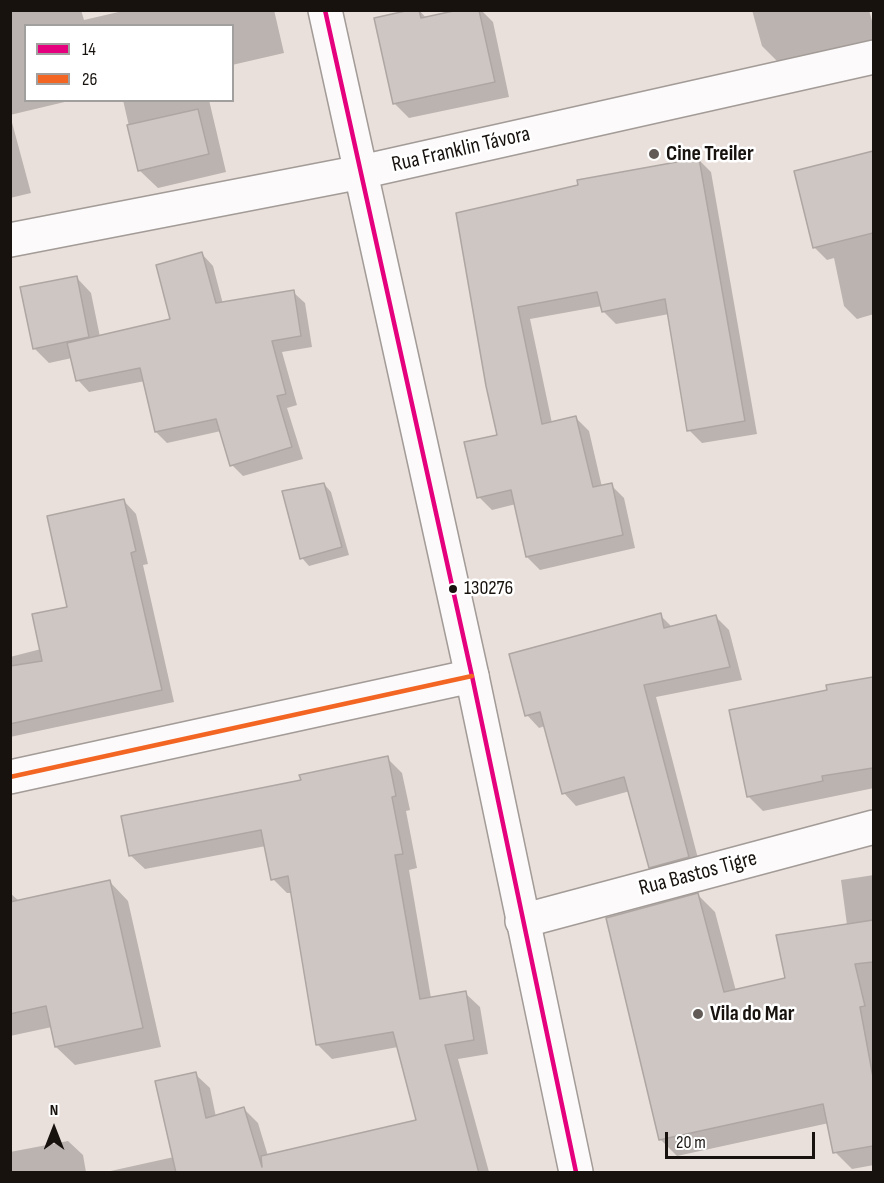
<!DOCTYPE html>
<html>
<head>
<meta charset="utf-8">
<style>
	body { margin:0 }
	#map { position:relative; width:884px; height:1183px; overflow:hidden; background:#eae0db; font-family:"Sofia Sans Condensed",sans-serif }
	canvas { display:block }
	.frame { position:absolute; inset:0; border:12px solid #17120e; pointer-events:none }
	.legend { position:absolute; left:24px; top:24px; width:210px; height:78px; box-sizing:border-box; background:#fff; border:2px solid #a2a09f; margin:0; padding:8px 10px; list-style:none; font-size:18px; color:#17120e }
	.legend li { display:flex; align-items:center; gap:12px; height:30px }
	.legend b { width:30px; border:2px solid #a2a09f }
	.north { position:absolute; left:24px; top:1099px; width:60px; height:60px; -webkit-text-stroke:4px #fff; paint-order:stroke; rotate:0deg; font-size:16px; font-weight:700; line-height:24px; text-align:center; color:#17120e }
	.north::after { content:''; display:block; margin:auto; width:21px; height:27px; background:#17120e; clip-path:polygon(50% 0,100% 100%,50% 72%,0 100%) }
	.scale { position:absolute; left:665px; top:1132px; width:150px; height:27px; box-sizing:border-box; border:3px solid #17120e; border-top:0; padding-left:8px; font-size:18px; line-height:21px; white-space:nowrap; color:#17120e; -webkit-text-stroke:4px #fff; paint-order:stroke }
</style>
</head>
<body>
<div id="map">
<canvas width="884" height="1183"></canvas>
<div class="frame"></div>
<ul class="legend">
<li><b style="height:8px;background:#e5007d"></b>14</li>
<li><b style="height:8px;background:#f26522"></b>26</li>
</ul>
<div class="north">N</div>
<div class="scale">20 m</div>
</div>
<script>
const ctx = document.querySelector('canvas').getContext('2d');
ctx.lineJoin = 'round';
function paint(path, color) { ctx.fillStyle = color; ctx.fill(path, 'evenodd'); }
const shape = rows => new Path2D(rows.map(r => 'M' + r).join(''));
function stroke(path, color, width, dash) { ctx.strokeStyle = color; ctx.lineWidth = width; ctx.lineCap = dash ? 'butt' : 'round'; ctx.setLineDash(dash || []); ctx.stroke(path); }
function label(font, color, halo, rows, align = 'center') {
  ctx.font = font + ' "Sofia Sans Condensed",sans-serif'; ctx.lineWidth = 5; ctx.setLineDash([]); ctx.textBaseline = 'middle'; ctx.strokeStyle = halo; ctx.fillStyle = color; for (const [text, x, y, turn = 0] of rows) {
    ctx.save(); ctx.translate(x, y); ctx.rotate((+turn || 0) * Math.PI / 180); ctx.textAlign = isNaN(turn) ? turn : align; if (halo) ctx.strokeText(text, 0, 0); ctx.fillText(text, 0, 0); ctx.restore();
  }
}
paint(shape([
	[10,10,81,10,84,20,127,10,274,10,284,53,232,65,232,26,26,26,26,100,73,100,10,115],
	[419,10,427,19,465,10,481,10,493,22,509,97,409,118,394,103],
	[752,10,869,10,874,28,874,41,782,66,762,46],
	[123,100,209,100,226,172,158,188,139,170],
	[10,115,31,193,10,198],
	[874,153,874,314,857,319,844,306,834,258,827,260,814,247,796,172],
	[698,159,711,172,757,434,702,443,689,430,669,314,616,324,603,311,602,306,530,319,552,423,576,418,589,431,602,487,611,485,624,498,635,548,540,570,527,557,516,504,492,510,479,497,499,436,457,214],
	[202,254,213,266,223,304,293,292,305,303,312,347,282,352,297,405,287,408,303,459,243,476,232,465,221,431,167,443,156,432,145,381,89,392,78,380,72,358,49,363,34,348,77,278,91,293,100,337,172,320],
	[324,484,331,492,349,555,309,566,302,558],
	[124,501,136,514,148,564,143,565,174,702,10,737,10,657,41,649,69,608],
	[660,615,673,628,716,617,729,630,742,680,656,697,701,870,663,880,650,867,630,791,576,806,564,793,545,726,539,728,527,715],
	[865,680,874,688,874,788,763,811,748,796,829,691],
	[387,758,402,773,410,810,406,811,417,868,409,870,431,998,465,993,480,1007,488,1054,458,1059,489,1172,106,1172,174,1157,195,1074,210,1088,216,1117,244,1109,258,1123,268,1156,418,1121,398,1047,332,1059,317,1044,292,893,287,893,273,879,266,846,145,869,130,855,302,782],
	[874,875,874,1165,852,1169,835,1152,829,1123,677,1156,660,1139,698,895,715,912,736,991,786,979,847,925,841,880],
	[110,882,128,901,161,1047,75,1065,56,1047,52,1027,10,1036,10,893,19,901],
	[68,1141,83,1155,86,1172,10,1172,10,1152]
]), '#0003');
const building = shape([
	[410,10,419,10,421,18,458,10,479,10,495,82,393,104,374,18,410,10],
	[198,109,209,154,138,171,127,125,198,109],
	[873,151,873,233,813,248,794,171,873,151],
	[699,158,745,421,687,431,665,299,602,312,597,292,518,307,542,424,576,416,593,487,612,483,623,535,526,557,511,490,477,498,464,442,497,435,486,386,456,213,578,185,577,180,699,158],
	[202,252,216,303,294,290,301,336,272,341,286,394,277,396,292,447,230,466,216,419,155,432,140,368,76,381,67,343,170,319,156,265,202,252],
	[77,276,89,337,33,349,20,287,77,276],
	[324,483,342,547,300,559,282,491,324,483],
	[124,499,136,551,131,553,162,690,10,724,10,666,42,661,32,614,67,607,47,516,124,499],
	[661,613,664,628,716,615,730,667,644,685,689,857,649,868,624,777,562,794,540,712,525,716,509,654,661,613],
	[873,677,873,768,822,776,823,781,747,797,729,710,827,690,826,685,873,677],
	[388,756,396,796,392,797,403,854,395,855,420,999,466,991,474,1040,445,1045,479,1173,176,1173,155,1081,196,1072,206,1118,244,1107,262,1167,261,1156,416,1120,393,1032,316,1045,288,876,271,880,261,830,129,856,121,816,301,780,299,775,388,756],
	[110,880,143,1028,55,1047,46,1006,10,1014,10,902,110,880],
	[698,893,724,992,785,978,776,935,873,920,873,962,855,964,865,1006,860,1007,873,1077,873,1146,833,1153,823,1104,659,1140,606,918,698,893]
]);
paint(building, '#cec6c2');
stroke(building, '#aea6a2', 1.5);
const street = shape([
	[10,240,361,172,874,57],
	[10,777,472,676],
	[522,921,874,827]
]);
const secondary = shape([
	[325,10,472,676,576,1172]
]);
stroke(street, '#a29b97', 36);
stroke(secondary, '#a29b97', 36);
stroke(street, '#fcfafa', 33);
stroke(secondary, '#fcfafa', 33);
stroke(shape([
	[325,10,472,676,576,1172]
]), '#e5007d', 4.5);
stroke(shape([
	[10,777,472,676]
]), '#f26522', 4.5);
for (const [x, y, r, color] of [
	[654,154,6,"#615a56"],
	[453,589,5,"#17120e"],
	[698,1014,6,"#615a56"]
]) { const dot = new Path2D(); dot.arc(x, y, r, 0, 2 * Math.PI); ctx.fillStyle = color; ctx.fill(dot); stroke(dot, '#fff', 2); }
label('20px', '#17120e', '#fff', [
	["130276",464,589]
], 'left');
label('22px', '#17120e', '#fff', [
	["Rua Franklin Távora",461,150,-13],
	["Rua Bastos Tigre",698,874,-15]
]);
label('bold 22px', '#17120e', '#fff', [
	["Cine Treiler",666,154],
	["Vila do Mar",710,1014]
], 'left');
</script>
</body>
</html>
